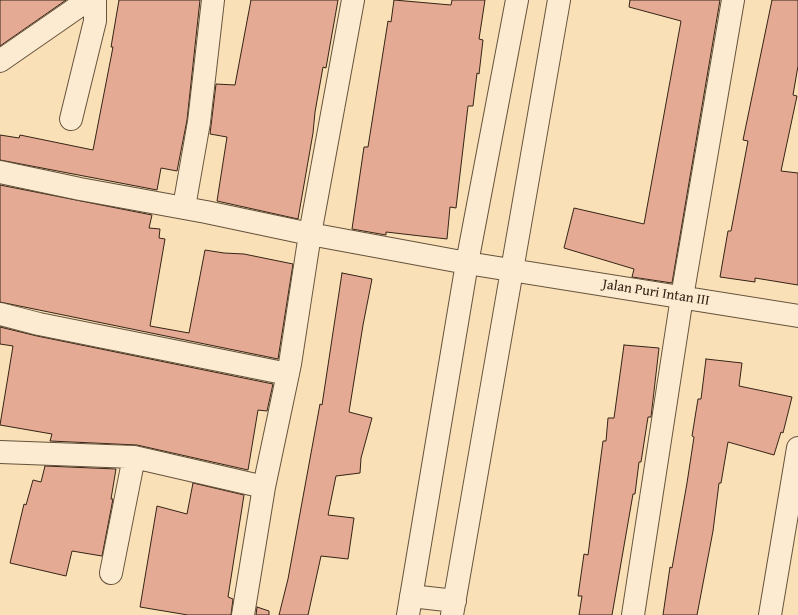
<!DOCTYPE html>
<html>
<head>
<meta charset="utf-8">
<style>
	body { margin:0 }
	canvas { display:block; background:#fae0b6 }
</style>
</head>
<body>
<canvas width="798" height="615"></canvas>
<script>
const ctx = document.querySelector('canvas').getContext('2d');
ctx.lineJoin = 'round';
function paint(path, color) { ctx.fillStyle = color; ctx.fill(path, 'evenodd'); }
const shape = rows => new Path2D(rows.map(r => 'M' + r).join(''));
function stroke(path, color, width, dash) { ctx.strokeStyle = color; ctx.lineWidth = width; ctx.lineCap = dash ? 'butt' : 'round'; ctx.setLineDash(dash || []); ctx.stroke(path); }
function label(font, color, halo, rows, align = 'center') {
  ctx.font = font + ' "Gentium Book Plus",serif'; ctx.lineWidth = 3; ctx.setLineDash([]); ctx.textBaseline = 'middle'; ctx.strokeStyle = halo; ctx.fillStyle = color; for (const [text, x, y, turn = 0] of rows) {
    ctx.save(); ctx.translate(x, y); ctx.rotate((+turn || 0) * Math.PI / 180); ctx.textAlign = isNaN(turn) ? turn : align; if (halo) ctx.strokeText(text, 0, 0); ctx.fillText(text, 0, 0); ctx.restore();
  }
}
const building = shape([
	[0,0,66,0,0,46,0,0],
	[119,0,200,0,187,120,177,171,161,168,157,190,0,160,0,135,19,138,20,135,93,150,113,47,111,47,119,0],
	[251,0,338,0,326,68,323,67,315,112,313,133,298,219,217,201,227,137,210,134,216,84,235,85,251,0],
	[394,0,451,5,452,0,485,0,479,39,483,40,479,74,477,73,473,106,468,106,456,208,450,207,447,239,386,232,386,235,352,229,364,147,368,147,388,21,391,22,394,0],
	[630,0,720,0,672,283,632,277,634,269,564,248,574,208,644,224,681,21,629,7,630,0],
	[772,0,798,0,798,66,793,95,797,96,781,171,798,173,798,285,755,278,755,282,720,277,728,231,731,231,748,141,743,140,772,0],
	[0,185,152,215,149,228,160,229,159,238,165,239,150,326,189,333,205,250,224,253,244,254,293,264,278,359,0,302,0,185],
	[342,273,372,279,363,325,349,412,372,418,361,458,360,473,336,476,328,515,354,518,348,559,321,556,308,615,279,615,288,579,320,404,322,405,342,273],
	[0,327,37,336,273,384,267,411,258,410,248,470,137,445,50,441,52,434,0,425,13,346,0,344,0,327],
	[624,345,659,348,651,417,648,417,641,462,639,462,635,494,633,494,612,615,579,615,582,596,578,596,584,554,588,555,603,441,606,441,608,418,614,418,624,345],
	[706,359,742,363,739,386,792,397,783,433,781,432,774,455,728,442,721,483,719,483,713,531,697,615,663,615,670,567,672,568,687,483,694,437,692,436,698,399,701,399,706,359],
	[45,466,116,469,111,499,113,499,102,556,72,551,66,576,10,563,24,504,26,505,33,480,41,482,45,466],
	[193,483,244,495,228,597,233,599,231,615,188,615,140,607,157,506,187,514,193,483],
	[257,607,269,611,269,615,256,615,257,607]
]);
paint(building, '#e5aa93');
stroke(building, '#342416', 1);
const minor = shape([
	[0,61,88,0],
	[71,119,95,21,95,0],
	[0,172,80,189,206,212,310,234,467,263,798,316],
	[184,207,199,122,213,0],
	[0,314,39,324,288,374],
	[0,452,134,457,264,487],
	[111,573,134,457],
	[411,596,455,601],
	[243,615,264,487,290,364,310,234,353,0],
	[408,615,467,263,517,0],
	[452,615,559,0],
	[633,615,682,297,733,0],
	[770,615,798,448]
]);
stroke(minor, '#66533e', 24);
stroke(minor, '#fcebd0', 22);
label('14px', '#342416', '#fcebd0', [
	["Jalan Puri Intan III",656,293,9]
]);
</script>
</body>
</html>
